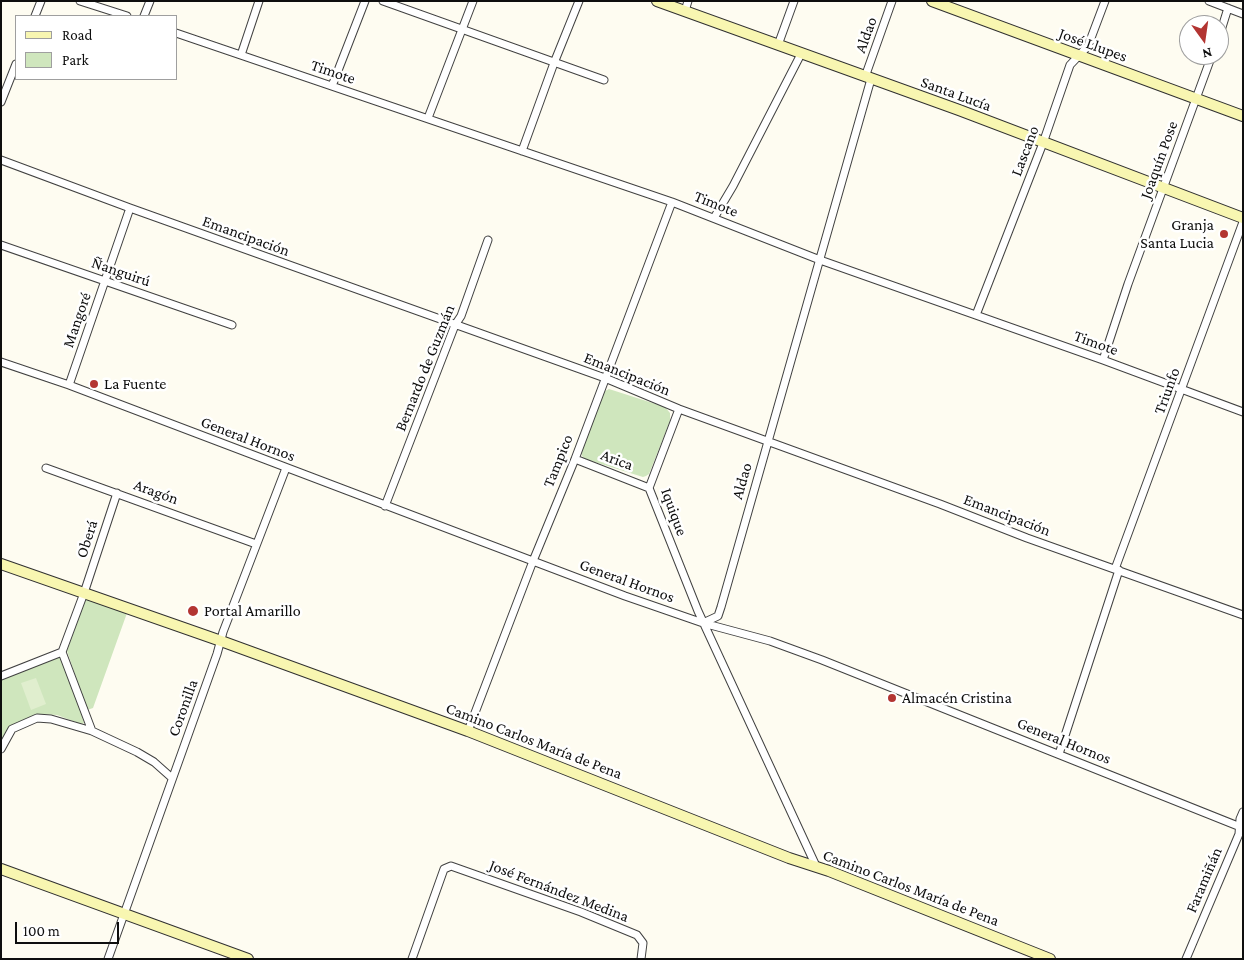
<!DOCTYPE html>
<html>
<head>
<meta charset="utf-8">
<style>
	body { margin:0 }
	#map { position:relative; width:1244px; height:960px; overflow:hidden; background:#fefcf1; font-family:"Crimson Pro",serif }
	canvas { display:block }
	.frame { position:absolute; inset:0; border:2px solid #0e0e0e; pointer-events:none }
	.legend { position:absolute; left:15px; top:15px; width:162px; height:65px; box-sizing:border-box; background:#fff; border:1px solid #9f9f9f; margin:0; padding:6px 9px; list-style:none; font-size:15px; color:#0e0e0e }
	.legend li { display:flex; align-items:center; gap:10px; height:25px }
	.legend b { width:25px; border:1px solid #9f9f9f }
	.north { position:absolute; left:1179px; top:15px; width:50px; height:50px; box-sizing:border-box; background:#fff; border:1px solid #9f9f9f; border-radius:50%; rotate:166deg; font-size:14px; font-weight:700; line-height:20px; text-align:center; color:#0e0e0e }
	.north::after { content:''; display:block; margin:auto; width:18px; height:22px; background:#b33532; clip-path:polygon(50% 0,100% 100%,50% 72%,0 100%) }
	.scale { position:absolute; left:15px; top:922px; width:104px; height:22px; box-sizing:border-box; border:2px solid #0e0e0e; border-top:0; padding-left:6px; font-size:15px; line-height:18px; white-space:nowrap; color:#0e0e0e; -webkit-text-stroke:4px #fff; paint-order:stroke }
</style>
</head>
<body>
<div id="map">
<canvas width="1244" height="960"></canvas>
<div class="frame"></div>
<ul class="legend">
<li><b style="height:6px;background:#f8f6b1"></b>Road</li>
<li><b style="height:14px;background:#cfe6bd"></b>Park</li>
</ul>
<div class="north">N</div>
<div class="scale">100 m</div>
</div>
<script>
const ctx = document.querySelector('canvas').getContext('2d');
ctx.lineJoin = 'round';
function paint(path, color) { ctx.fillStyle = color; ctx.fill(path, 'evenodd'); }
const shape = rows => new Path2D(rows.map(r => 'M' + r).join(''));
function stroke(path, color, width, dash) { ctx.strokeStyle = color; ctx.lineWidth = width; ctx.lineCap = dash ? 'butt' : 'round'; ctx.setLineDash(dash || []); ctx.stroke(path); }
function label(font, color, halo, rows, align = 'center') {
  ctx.font = font + ' "Crimson Pro",serif'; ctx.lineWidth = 5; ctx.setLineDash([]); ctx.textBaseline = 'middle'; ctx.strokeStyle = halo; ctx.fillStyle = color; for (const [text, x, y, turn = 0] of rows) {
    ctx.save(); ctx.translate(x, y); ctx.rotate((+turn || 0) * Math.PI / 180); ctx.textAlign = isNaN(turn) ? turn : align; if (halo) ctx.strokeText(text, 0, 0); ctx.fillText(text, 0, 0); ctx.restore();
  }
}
paint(shape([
	[609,389,665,407,670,413,670,421,649,474,646,476,643,477,585,459,582,456,581,451,603,392],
	[87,598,127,613,93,708,87,710,67,651,84,603],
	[58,657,62,658,72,680,84,723,81,724,57,715,40,714,13,726,1,743,1,679]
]), '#cfe6bd');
paint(shape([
	[36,678,46,704,31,710,21,683]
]), '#e0eece');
const street = shape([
	[80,1,127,16],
	[383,1,604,80],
	[1209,1,1243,14],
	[685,11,688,1],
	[35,16,41,1],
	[144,16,150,1],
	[176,33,672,202,820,260,1103,360,1243,412],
	[1219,37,1228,8],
	[778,45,794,1],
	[241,55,259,1],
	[865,77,892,1],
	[332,86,365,1],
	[1,102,16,64],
	[428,118,473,1],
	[522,151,554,63,579,1],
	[1,160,130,208,605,378,679,409,940,504,1027,538,1243,615],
	[714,218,733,186,801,54],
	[1,245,232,325],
	[976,315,1043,143,1070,65,1088,46,1105,1],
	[1103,360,1128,284,1212,55],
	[1,362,69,385,625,596,703,623,770,641,822,660,1243,828],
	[69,385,130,208],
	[679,409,649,488,698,611,816,866],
	[575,459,649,488],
	[46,468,256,544],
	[385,506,455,325,461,316,488,240],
	[1115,569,1243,222],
	[703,623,718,616,721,607,871,79],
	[62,652,92,731],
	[1,676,62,652,84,593,117,493],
	[468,731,533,561,575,459,672,202],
	[1,749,12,729,37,718,51,719,92,731,137,752,154,762,172,778],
	[1059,754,1119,570],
	[108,959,217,654,223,632,286,468],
	[412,959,444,869,451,866,581,912,637,935,643,943,641,959],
	[1186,959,1239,834,1240,819,1243,812]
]);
const secondary = shape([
	[657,1,959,110,1243,218],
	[932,1,1243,116],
	[1,564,221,641,468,731,789,858,829,871,1050,959],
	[1,869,248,959]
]);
stroke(street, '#414141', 9);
stroke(secondary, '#303030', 12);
stroke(street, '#fff', 7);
stroke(secondary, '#f8f6b1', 10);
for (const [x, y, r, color] of [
	[1224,234,5,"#b33532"],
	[94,384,5,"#b33532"],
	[193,611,6,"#b33532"],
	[892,698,5,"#b33532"]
]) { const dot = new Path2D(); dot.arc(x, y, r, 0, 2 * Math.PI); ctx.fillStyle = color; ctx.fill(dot); stroke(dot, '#fff', 2); }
label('16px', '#0e0e0e', '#fff', [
	["Aldao",866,35,-70],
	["José Llupes",1093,45,20],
	["Timote",333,72,19],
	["Santa Lucía",956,94,20],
	["Lascano",1025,151,-69],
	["Joaquín Pose",1159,160,-70],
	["Timote",716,204,22],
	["Emancipación",246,236,20],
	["Ñanguirú",121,272,19],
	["Mangoré",77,320,-71],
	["Timote",1096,343,20],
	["Bernardo de Guzmán",425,368,-68],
	["Emancipación",627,374,22],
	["Triunfo",1167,391,-70],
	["General Hornos",248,439,21],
	["Arica",617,460,21],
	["Tampico",558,461,-68],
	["Aldao",742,481,-74],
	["Aragón",156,492,20],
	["Iquique",674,512,70],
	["Emancipación",1007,515,21],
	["Oberá",87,539,-72],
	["General Hornos",627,581,20],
	["Coronilla",183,708,-70],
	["Camino Carlos María de Pena",534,741,21],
	["General Hornos",1064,741,22],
	["Faramiñán",1204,880,-67],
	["Camino Carlos María de Pena",911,888,21],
	["José Fernández Medina",559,891,21]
]);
label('16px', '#0e0e0e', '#fff', [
	["Granja",1214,225,"right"],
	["Santa Lucia",1214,243,"right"],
	["La Fuente",104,384],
	["Portal Amarillo",204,611],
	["Almacén Cristina",902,698]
], 'left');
</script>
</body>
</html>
